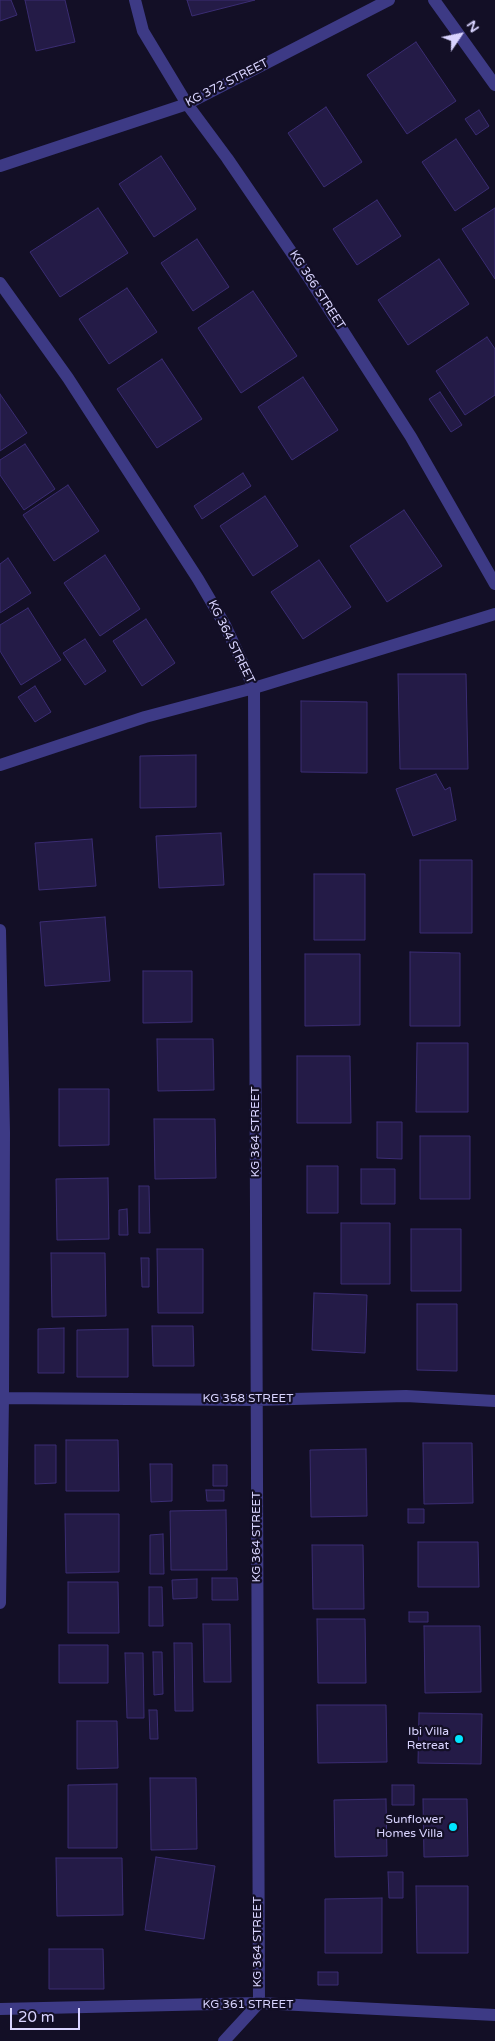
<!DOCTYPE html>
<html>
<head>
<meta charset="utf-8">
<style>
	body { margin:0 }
	#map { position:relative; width:495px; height:2041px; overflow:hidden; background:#130f26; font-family:"Varela Round",sans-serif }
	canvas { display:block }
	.north { position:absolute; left:435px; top:10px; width:50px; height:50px; -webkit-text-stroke:4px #130f26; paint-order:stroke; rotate:56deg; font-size:14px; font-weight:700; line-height:20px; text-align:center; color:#d9d4ff }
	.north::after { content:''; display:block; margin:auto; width:18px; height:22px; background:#d9d4ff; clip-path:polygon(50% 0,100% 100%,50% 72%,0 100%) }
	.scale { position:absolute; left:10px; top:2008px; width:70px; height:22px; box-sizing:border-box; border:2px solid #d9d4ff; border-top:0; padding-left:6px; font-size:15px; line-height:18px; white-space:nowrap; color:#d9d4ff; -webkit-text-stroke:4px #130f26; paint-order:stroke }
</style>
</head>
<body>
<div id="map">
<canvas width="495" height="2041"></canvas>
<div class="north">N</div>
<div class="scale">20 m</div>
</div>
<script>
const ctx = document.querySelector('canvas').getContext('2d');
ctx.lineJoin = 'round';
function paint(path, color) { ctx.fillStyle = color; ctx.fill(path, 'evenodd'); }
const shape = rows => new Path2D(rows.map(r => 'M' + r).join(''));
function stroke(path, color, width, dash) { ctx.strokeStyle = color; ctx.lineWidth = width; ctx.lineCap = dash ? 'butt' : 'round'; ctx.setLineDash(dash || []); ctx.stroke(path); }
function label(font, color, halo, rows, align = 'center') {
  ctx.font = font + ' "Varela Round",sans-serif'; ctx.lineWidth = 4.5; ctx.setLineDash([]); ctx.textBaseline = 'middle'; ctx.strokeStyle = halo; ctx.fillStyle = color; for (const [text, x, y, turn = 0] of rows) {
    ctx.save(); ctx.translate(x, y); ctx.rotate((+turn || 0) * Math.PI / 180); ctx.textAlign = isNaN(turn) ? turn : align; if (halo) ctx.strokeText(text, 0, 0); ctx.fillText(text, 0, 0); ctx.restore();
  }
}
const building = shape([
	[0,0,11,0,17,15,0,21,0,0],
	[25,0,65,0,75,42,36,51,25,0],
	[187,0,255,0,192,16,187,0],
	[416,42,456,101,407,134,367,75,416,42],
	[326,107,362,162,324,187,288,133,326,107],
	[479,110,489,126,476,135,465,119,479,110],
	[456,139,489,188,455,211,422,162,456,139],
	[161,156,196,209,154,237,119,184,161,156],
	[377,200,401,236,357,265,333,229,377,200],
	[98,208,128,253,60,297,30,252,98,208],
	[495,208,495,279,462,229,495,208],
	[197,239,229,287,193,311,161,263,197,239],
	[439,259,469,304,408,345,378,300,439,259],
	[127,288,157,332,109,364,79,319,127,288],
	[253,291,297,356,241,393,198,328,253,291],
	[487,337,495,349,495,395,465,415,436,371,487,337],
	[162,359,202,419,157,448,117,389,162,359],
	[303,377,338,430,292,460,258,407,303,377],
	[440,392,462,425,451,432,429,399,440,392],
	[0,394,27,433,0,451,0,394],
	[25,444,55,489,24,510,0,475,0,460,25,444],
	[243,473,251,486,202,519,194,506,243,473],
	[68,485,99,531,54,561,23,515,68,485],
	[265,496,298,546,253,576,220,526,265,496],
	[404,510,442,566,387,602,350,546,404,510],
	[105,555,140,609,100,636,64,583,105,555],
	[8,558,31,593,0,613,0,564,8,558],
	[319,560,351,607,303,639,271,592,319,560],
	[28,608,61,660,21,685,0,651,0,625,28,608],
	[146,619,175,663,142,686,113,641,146,619],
	[85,639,106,671,85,685,63,653,85,639],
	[398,674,466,674,468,769,400,769,398,674],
	[35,686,51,712,35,722,18,697,35,686],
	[301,701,367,702,367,773,301,772,301,701],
	[196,755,196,807,140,808,140,756,196,755],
	[436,774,445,790,450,787,456,820,413,836,396,789,436,774],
	[221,833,224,885,159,888,156,836,221,833],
	[92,839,96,886,39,890,35,843,92,839],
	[420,860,472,860,472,933,420,933,420,860],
	[314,874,365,874,365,940,314,940,314,874],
	[105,917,110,981,45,986,40,922,105,917],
	[410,952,460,953,460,1026,410,1026,410,952],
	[305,954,360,954,360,1025,305,1026,305,954],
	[143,971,192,971,192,1022,143,1023,143,971],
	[157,1039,213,1039,214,1090,158,1091,157,1039],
	[417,1043,468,1043,468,1112,416,1112,417,1043],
	[297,1056,350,1056,351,1123,297,1123,297,1056],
	[59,1089,109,1089,109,1145,59,1146,59,1089],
	[154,1119,215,1119,216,1178,155,1179,154,1119],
	[377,1122,402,1122,402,1159,377,1158,377,1122],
	[420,1136,470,1136,470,1199,420,1199,420,1136],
	[307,1166,338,1166,338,1213,307,1213,307,1166],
	[361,1169,395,1169,395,1204,361,1204,361,1169],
	[108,1178,109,1239,57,1240,56,1179,108,1178],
	[139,1186,149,1186,150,1233,139,1233,139,1186],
	[127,1209,128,1235,119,1235,119,1210,127,1209],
	[341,1223,390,1223,390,1284,341,1284,341,1223],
	[411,1229,461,1229,461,1291,411,1291,411,1229],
	[157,1249,203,1249,203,1313,158,1313,157,1249],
	[51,1253,105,1253,106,1316,52,1317,51,1253],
	[141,1258,149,1258,149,1287,142,1287,141,1258],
	[314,1293,367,1295,365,1353,312,1350,314,1293],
	[417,1304,457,1304,457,1371,417,1370,417,1304],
	[152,1326,193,1326,194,1366,153,1366,152,1326],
	[64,1328,64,1373,38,1373,38,1329,64,1328],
	[128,1329,128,1377,77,1377,77,1330,128,1329],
	[66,1440,118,1440,119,1491,66,1491,66,1440],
	[423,1443,472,1443,473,1503,424,1504,423,1443],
	[35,1445,56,1445,56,1483,35,1484,35,1445],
	[366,1449,367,1516,311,1517,310,1450,366,1449],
	[150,1464,172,1464,172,1501,151,1502,150,1464],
	[213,1465,227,1465,227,1486,213,1486,213,1465],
	[206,1490,224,1490,224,1501,207,1501,206,1490],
	[408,1509,424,1509,424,1523,408,1523,408,1509],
	[226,1510,227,1570,171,1570,170,1511,226,1510],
	[65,1514,119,1514,119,1572,66,1573,65,1514],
	[163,1534,164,1574,150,1574,150,1535,163,1534],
	[418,1542,478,1542,479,1587,418,1587,418,1542],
	[312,1545,363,1545,364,1609,313,1609,312,1545],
	[212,1578,237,1578,238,1600,212,1600,212,1578],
	[197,1579,197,1598,173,1599,172,1580,197,1579],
	[68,1582,118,1582,119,1633,68,1633,68,1582],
	[149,1587,162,1587,163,1626,149,1626,149,1587],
	[409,1612,428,1612,428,1622,409,1622,409,1612],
	[317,1619,365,1619,366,1683,318,1683,317,1619],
	[203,1624,230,1624,231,1682,204,1682,203,1624],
	[424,1626,480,1626,481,1692,425,1693,424,1626],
	[174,1643,192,1643,193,1711,175,1711,174,1643],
	[59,1645,108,1645,108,1683,59,1683,59,1645],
	[153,1652,162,1652,163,1694,154,1695,153,1652],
	[125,1653,143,1653,144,1718,127,1718,125,1653],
	[317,1705,386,1705,387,1762,318,1763,317,1705],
	[149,1710,157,1710,158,1739,150,1739,149,1710],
	[419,1713,482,1714,481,1764,418,1763,419,1713],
	[77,1721,117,1721,118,1768,77,1769,77,1721],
	[150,1778,196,1778,197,1849,151,1850,150,1778],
	[117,1784,117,1848,68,1848,68,1785,117,1784],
	[392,1785,414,1785,414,1805,392,1805,392,1785],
	[386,1799,387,1856,335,1857,334,1800,386,1799],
	[423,1799,467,1799,468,1856,424,1857,423,1799],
	[156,1857,215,1866,204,1939,145,1930,156,1857],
	[56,1858,122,1858,123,1915,57,1916,56,1858],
	[388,1872,403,1872,403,1898,389,1898,388,1872],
	[416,1886,468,1886,468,1953,417,1953,416,1886],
	[382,1898,382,1953,325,1953,325,1899,382,1898],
	[49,1949,103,1949,104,1989,49,1989,49,1949],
	[318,1972,338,1972,338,1985,318,1985,318,1972]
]);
paint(building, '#241b47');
stroke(building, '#3b2d73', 1);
stroke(shape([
	[135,0,143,31,187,104,227,158,309,278,411,437,495,584],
	[434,0,495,85],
	[0,166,187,104,389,0],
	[0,283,68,378,198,579,225,625,254,688,259,2003,224,2041],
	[0,765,145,717,254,688,495,614],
	[0,930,4,1133,3,1398,0,1603],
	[0,1398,256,1400,406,1396,495,1401],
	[0,2009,259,2003,495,2015]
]), '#3d3a85', 12);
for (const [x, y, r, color] of [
	[459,1739,5,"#00e5ff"],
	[453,1827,5,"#00e5ff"]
]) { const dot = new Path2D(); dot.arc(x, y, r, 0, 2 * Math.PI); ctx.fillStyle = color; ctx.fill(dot); stroke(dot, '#130f26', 2); }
label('12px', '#d9d4ff', '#130f26', [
	["KG 372 STREET",227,83,-27],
	["KG 366 STREET",317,290,57],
	["KG 364 STREET",231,642,64],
	["KG 364 STREET",256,1132,-90],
	["KG 358 STREET",248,1399],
	["KG 364 STREET",257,1537,-90],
	["KG 364 STREET",258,1942,-90],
	["KG 361 STREET",248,2005]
]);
label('12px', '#d9d4ff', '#130f26', [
	["Ibi Villa",449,1732],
	["Retreat",449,1746],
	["Sunflower",443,1820],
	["Homes Villa",443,1834]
], 'right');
</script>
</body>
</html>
